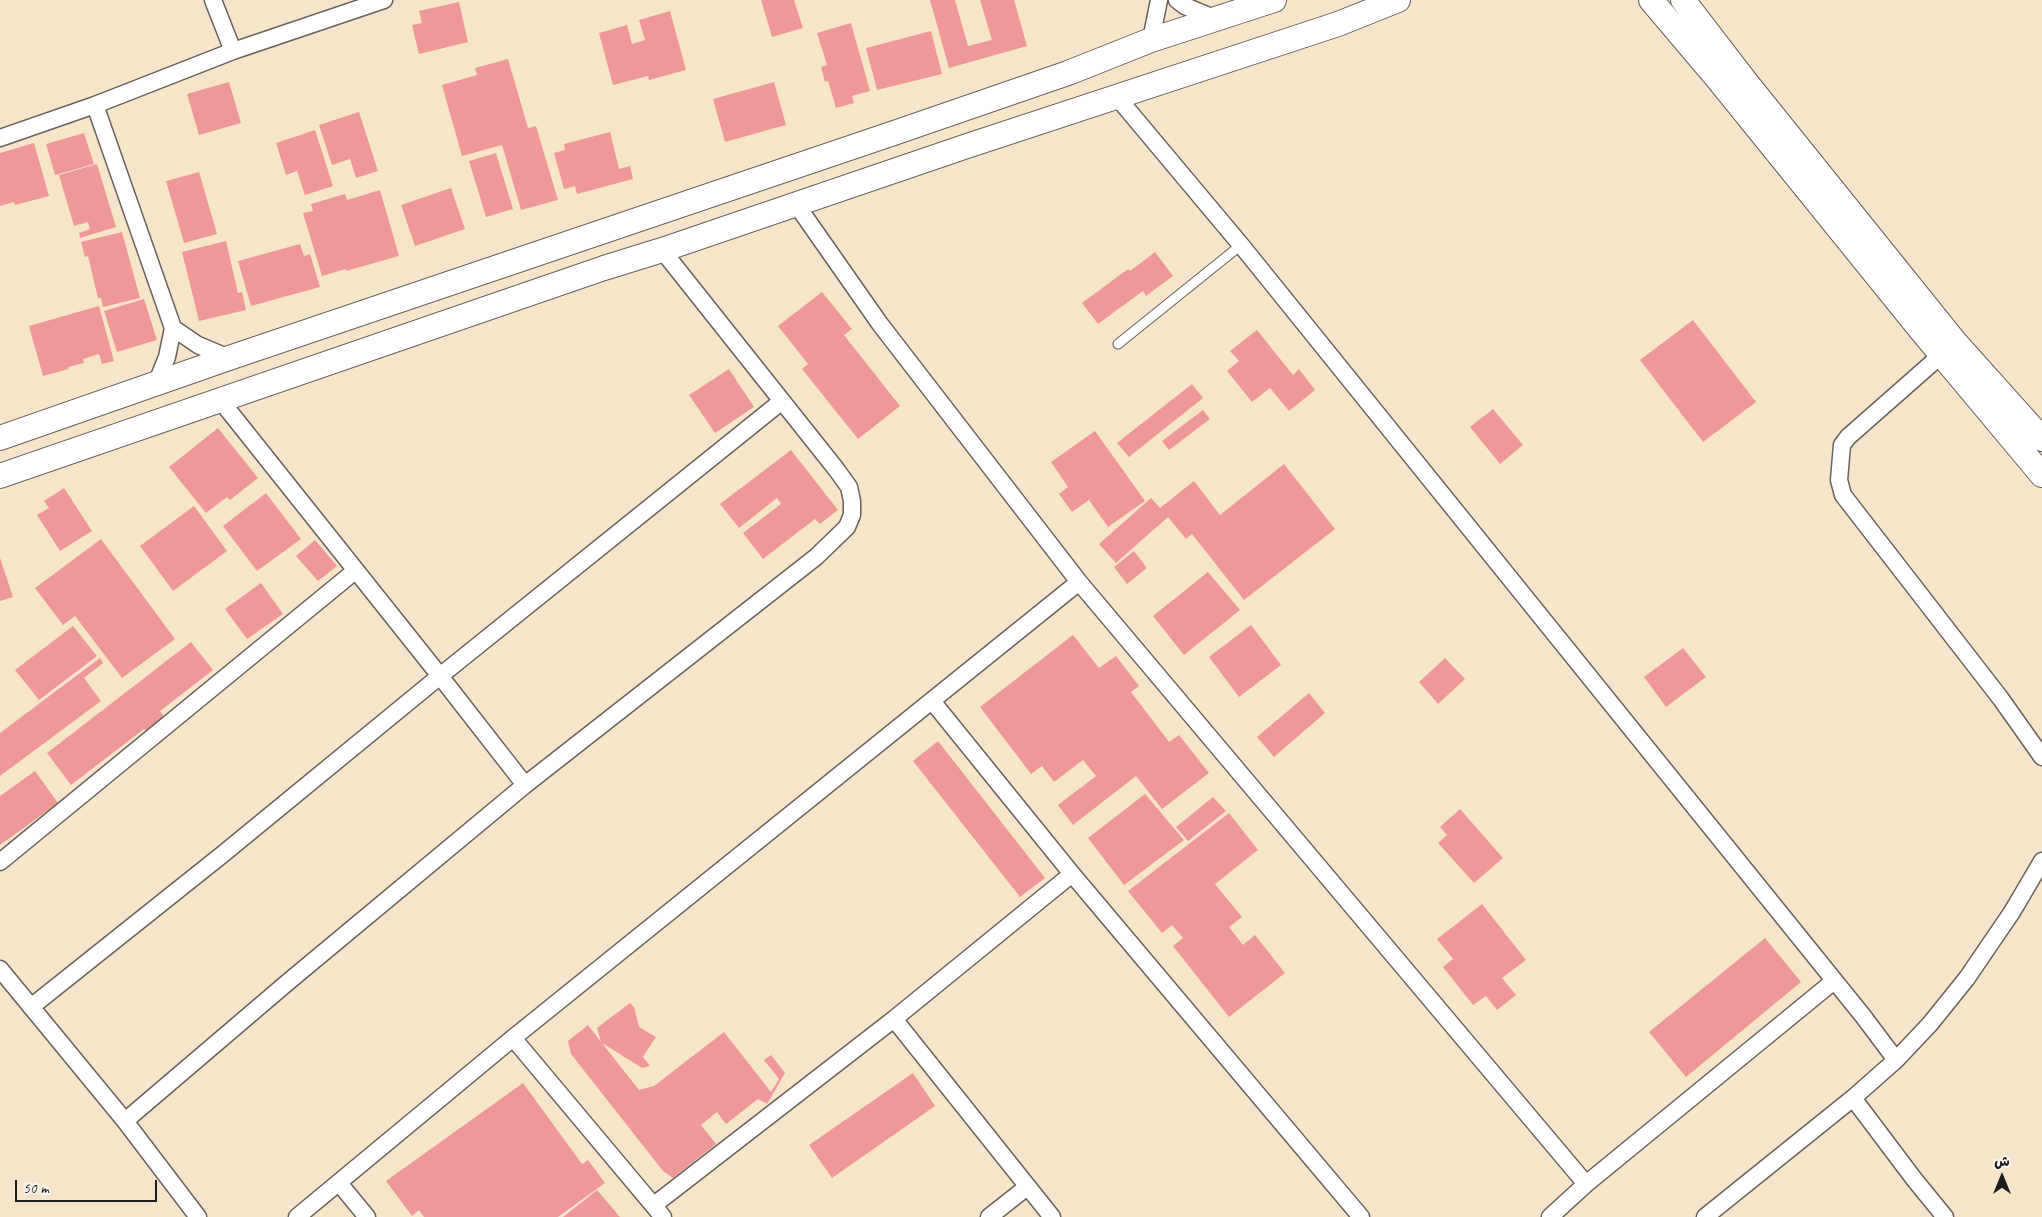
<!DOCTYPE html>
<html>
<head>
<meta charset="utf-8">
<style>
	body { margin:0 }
	#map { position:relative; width:2042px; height:1217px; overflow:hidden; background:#f6e4cb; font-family:Caveat,"Playpen Sans Arabic",sans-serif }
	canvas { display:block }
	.north { position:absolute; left:1977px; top:1152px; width:50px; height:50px; -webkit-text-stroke:4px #fbf7ec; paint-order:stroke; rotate:0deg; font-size:14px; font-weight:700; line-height:20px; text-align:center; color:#1c1c1c }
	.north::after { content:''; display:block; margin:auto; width:18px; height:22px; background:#1c1c1c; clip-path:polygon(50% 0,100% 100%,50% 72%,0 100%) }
	.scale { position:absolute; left:15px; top:1180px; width:142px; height:22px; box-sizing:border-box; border:2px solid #1c1c1c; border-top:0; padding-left:6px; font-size:15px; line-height:18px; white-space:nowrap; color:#1c1c1c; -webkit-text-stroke:4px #fbf7ec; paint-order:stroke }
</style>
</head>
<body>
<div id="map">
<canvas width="2042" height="1217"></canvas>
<div class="north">ش</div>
<div class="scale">50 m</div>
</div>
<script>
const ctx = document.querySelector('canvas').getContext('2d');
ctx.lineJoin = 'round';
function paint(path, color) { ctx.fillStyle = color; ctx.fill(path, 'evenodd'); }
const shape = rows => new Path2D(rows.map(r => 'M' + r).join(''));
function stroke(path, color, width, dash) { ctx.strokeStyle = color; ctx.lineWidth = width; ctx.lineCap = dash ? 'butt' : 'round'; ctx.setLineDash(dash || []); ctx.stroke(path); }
paint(shape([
	[761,0,794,0,803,28,772,37],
	[930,0,955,0,968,46,992,40,980,0,1014,0,1027,46,949,68],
	[459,2,468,42,419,54,412,25,422,23,419,11],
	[670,11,686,70,649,80,648,76,613,85,599,33,627,25,632,44,645,40,639,20],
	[851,23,870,91,852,96,854,103,836,108,828,81,825,82,821,67,827,65,817,33],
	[931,31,942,74,877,90,866,48],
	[508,59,528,128,536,126,558,200,521,210,502,145,462,156,442,85,477,75,475,68],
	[229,82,241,123,199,135,187,94],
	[774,82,786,125,725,142,713,99],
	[359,112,378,171,356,178,350,159,332,165,319,125],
	[315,130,333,186,305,195,297,171,286,175,276,143],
	[610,132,619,169,630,166,633,179,577,194,575,186,564,189,554,153,565,150,564,144],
	[84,133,94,164,55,175,46,144],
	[34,143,49,196,15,205,14,202,0,206,0,153],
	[496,153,513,209,486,217,469,161],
	[97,164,116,227,80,238,79,233,90,229,88,222,74,226,59,175],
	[199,172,217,234,184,243,166,181],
	[451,188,465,229,415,246,401,205],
	[380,190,399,256,346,271,346,269,322,276,303,213,313,211,311,204,345,194,347,200],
	[122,232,140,298,103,307,101,298,98,298,88,256,85,257,81,242],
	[226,241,238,293,242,292,246,310,199,321,182,252],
	[300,244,304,256,310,254,320,287,251,306,238,261],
	[1155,252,1173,276,1146,296,1143,291,1098,324,1082,303,1128,269,1130,271],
	[822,292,852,329,844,335,900,406,858,439,802,369,808,364,778,326],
	[144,299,157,340,117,352,104,311],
	[99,306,114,361,102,364,99,354,83,359,84,363,68,367,69,369,43,376,29,326],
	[1693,320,1756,402,1703,442,1640,360],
	[1257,330,1293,375,1299,369,1315,390,1289,411,1270,388,1252,402,1227,371,1239,361,1230,351],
	[729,369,754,407,715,433,689,395],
	[1192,384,1203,398,1129,457,1117,443],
	[1493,409,1523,445,1500,464,1470,427],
	[1203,410,1210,419,1169,450,1162,441],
	[218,428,258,478,230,500,227,497,206,513,169,467],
	[1095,431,1145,501,1108,527,1089,500,1072,512,1059,494,1068,487,1051,462],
	[791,450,838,510,820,524,815,519,763,559,743,533,781,504,777,498,739,528,720,504],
	[1284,464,1335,529,1244,600,1192,534,1186,539,1168,517,1116,563,1099,544,1151,498,1160,508,1194,481,1220,515],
	[64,488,92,531,60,551,37,515,49,508,44,501],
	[266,493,301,539,257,571,223,526],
	[194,506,227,551,173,591,140,546],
	[101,539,175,639,122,678,75,616,63,625,35,588],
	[315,540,337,566,318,581,296,556],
	[1134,551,1147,568,1127,584,1114,567],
	[0,558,13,597,0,601],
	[1208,572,1240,610,1184,655,1153,616],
	[261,583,283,614,247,639,225,609],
	[1251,625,1281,665,1239,697,1209,657],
	[73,626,97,656,39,700,15,670],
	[1073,635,1099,668,1116,656,1139,686,1131,692,1169,742,1179,735,1209,773,1162,809,1136,776,1073,825,1058,805,1096,776,1083,760,1054,782,1042,766,1031,774,980,707],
	[191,642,213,670,160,711,167,720,148,734,144,729,71,785,47,753],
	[1683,648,1706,677,1666,707,1644,677],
	[100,658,103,663,84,678,101,701,0,776,0,733],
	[1445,658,1465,679,1438,704,1419,682],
	[1309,693,1325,713,1274,757,1257,737],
	[938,741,1045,878,1020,897,913,761],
	[35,771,58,803,0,845,0,796],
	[1145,794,1184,840,1124,885,1088,838],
	[1213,797,1226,811,1188,841,1176,827],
	[1460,809,1503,858,1474,883,1438,843,1447,835,1440,827],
	[1229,813,1258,850,1215,884,1242,917,1229,927,1243,945,1255,935,1285,973,1229,1017,1173,946,1183,938,1172,925,1162,933,1128,891],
	[1482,904,1526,960,1502,978,1516,995,1497,1010,1486,996,1473,1005,1443,967,1453,959,1437,939],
	[1765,938,1801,982,1686,1077,1649,1032],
	[630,1003,634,1007,639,1027,656,1037,643,1057,650,1066,642,1068,602,1043,639,1090,654,1086,724,1032,771,1092,779,1079,764,1060,771,1055,785,1073,767,1104,758,1099,726,1124,717,1112,701,1125,716,1144,673,1178,663,1171,571,1054,568,1041,588,1025,601,1042,597,1028],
	[913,1073,935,1106,832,1178,809,1145],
	[523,1083,582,1164,588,1160,605,1183,558,1217,424,1217,419,1210,412,1216,386,1181],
	[597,1190,620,1217,563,1217]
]), '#ee9998');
const lane = shape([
	[1118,344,1241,245]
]);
const street = shape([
	[213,0,233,51],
	[1177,0,1185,6,1216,19],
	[1151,40,1159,0],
	[1117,97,1241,245,1863,1016,1896,1060],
	[95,105,173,328,167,357,156,384],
	[0,138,95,105,233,51,384,0],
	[796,204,880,324,1079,582,1586,1184],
	[173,328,198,345,229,358],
	[1948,349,1848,437,1842,445,1839,480,1843,495,2001,699,2042,757],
	[221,401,440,676,525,785],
	[932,701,1072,874,1361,1217],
	[0,862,355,571],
	[0,969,125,1121,198,1217],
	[31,1007,223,854,440,676,782,401],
	[894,1019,1052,1217],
	[513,1038,663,1217],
	[1853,1098,1914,1179,1945,1217],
	[125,1121,288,982,525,785,816,557,847,527,852,515,852,501,849,487,836,469,662,250],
	[339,1183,367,1217],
	[654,1205,894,1019,1072,874],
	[297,1217,513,1038,1079,582],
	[989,1217,1027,1187],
	[1550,1217,1586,1184,1834,981],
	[1705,1217,1853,1098,1896,1060,1930,1024,1967,978,2012,912,2042,861]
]);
const secondary = shape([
	[1651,0,1717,78,1920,329,2042,475],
	[1683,0,1746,82,1955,342,2042,439],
	[0,438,229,358,894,133,1068,73,1151,40,1274,0],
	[0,476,604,268,662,250,967,146,1338,24,1398,0]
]);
stroke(lane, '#686259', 11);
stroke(street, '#686259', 19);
stroke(secondary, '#686259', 26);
stroke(lane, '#fff', 9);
stroke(street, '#fff', 16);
stroke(secondary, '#fff', 24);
</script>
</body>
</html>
